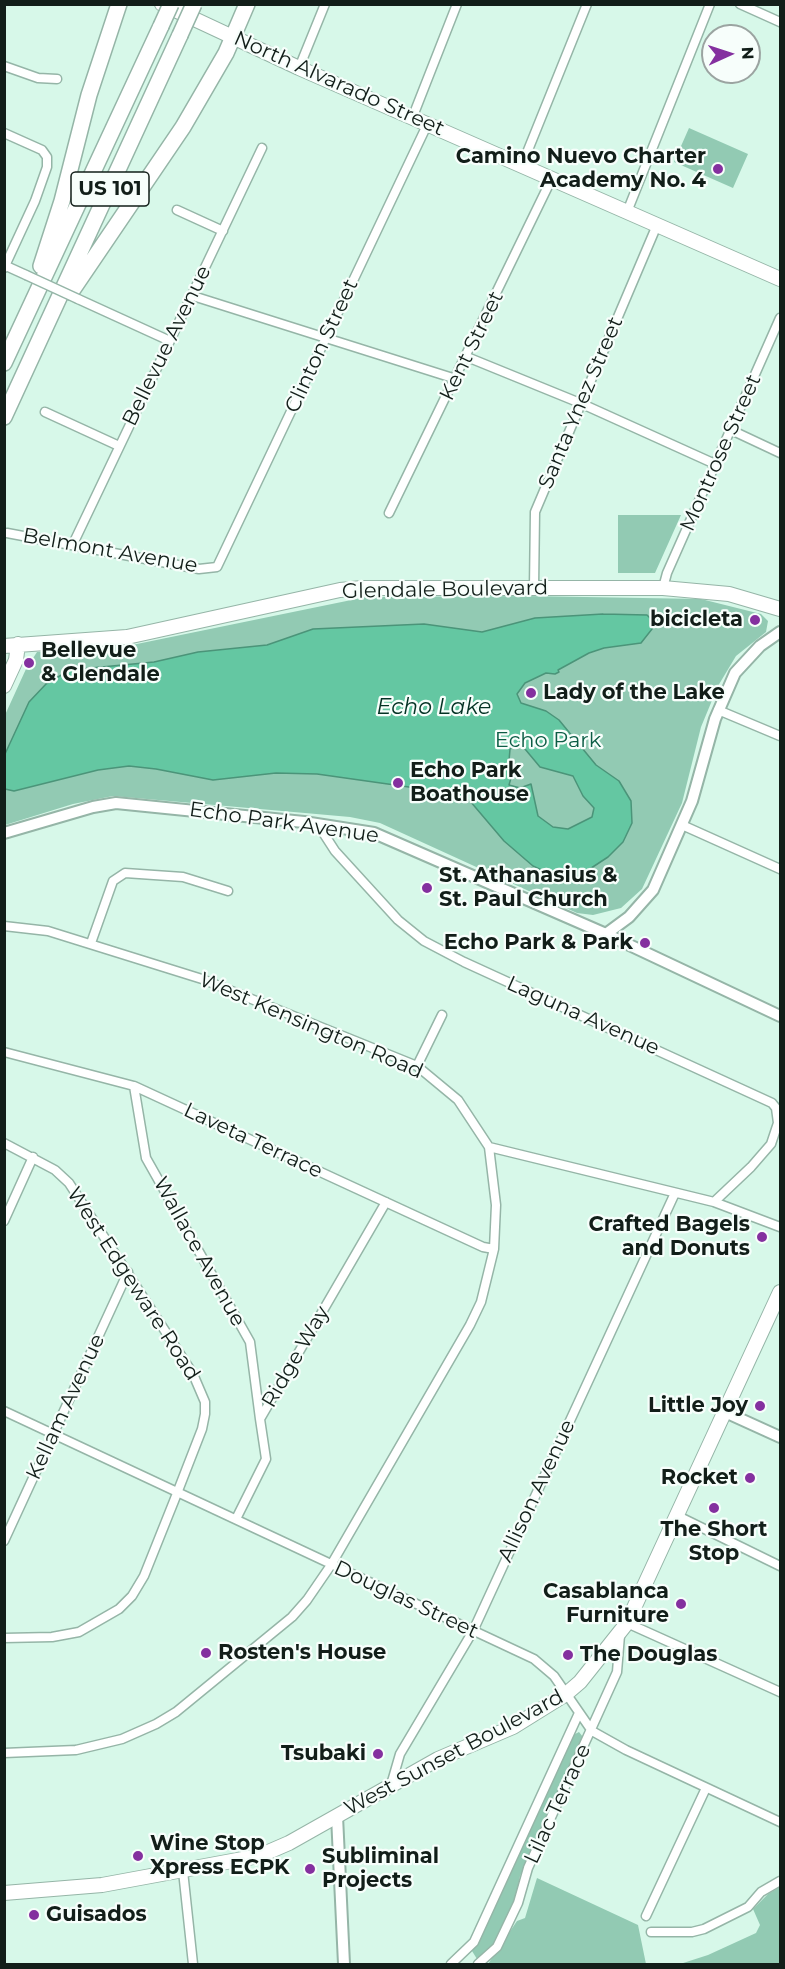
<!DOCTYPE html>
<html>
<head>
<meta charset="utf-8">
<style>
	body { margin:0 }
	#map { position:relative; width:785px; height:1969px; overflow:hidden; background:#d7f8e9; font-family:Montserrat,sans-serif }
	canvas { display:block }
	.frame { position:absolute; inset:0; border:6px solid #121e19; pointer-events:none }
	.north { position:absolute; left:701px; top:24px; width:60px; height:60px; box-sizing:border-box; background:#f7fefb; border:2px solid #9ba4a1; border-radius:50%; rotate:87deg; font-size:16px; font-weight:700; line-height:24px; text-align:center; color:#121e19 }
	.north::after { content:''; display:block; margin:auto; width:21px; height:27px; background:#84309f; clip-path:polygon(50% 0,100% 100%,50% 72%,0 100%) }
</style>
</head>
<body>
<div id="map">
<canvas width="785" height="1969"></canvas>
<div class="frame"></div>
<div class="north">N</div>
</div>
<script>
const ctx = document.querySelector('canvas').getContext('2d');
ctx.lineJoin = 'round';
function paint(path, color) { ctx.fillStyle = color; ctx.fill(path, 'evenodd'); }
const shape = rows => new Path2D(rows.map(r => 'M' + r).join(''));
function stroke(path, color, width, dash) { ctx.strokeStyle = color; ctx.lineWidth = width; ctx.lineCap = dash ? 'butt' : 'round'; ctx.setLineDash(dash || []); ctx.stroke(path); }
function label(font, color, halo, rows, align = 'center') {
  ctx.font = font + ' Montserrat,sans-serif'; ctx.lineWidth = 4.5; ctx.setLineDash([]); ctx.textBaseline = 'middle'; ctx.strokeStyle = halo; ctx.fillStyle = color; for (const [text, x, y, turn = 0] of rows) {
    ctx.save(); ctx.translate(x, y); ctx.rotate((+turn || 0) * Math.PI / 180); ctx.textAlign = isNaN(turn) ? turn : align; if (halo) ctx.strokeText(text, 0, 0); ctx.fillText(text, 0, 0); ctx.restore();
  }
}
paint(shape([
	[689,128,748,154,733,188,674,162],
	[618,515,681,515,655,573,618,573],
	[526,596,701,599,761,614,768,621,766,632,736,656,718,686,701,727,682,803,642,889,621,908,593,915,577,913,380,823,350,817,113,796,73,804,5,825,5,715,26,669,37,652,132,645,366,597],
	[579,1732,583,1737,581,1744,520,1876,515,1903,493,1945,477,1959,472,1951,573,1735],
	[537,1878,638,1925,646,1964,488,1964,517,1921,525,1918],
	[780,1887,780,1964,680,1964,708,1955,756,1933,760,1925,753,1909,768,1894]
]), '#92cab3');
const water = shape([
	[603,614,647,615,652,620,652,629,641,643,604,648,589,653,558,670,559,672,555,674,546,673,525,683,517,694,521,703,546,711,559,720,596,765,619,781,631,801,632,823,623,842,608,857,579,876,558,878,533,866,504,841,470,801,455,792,417,790,416,788,317,774,276,773,213,780,156,769,129,766,98,770,14,791,5,789,5,754,29,702,46,684,70,670,154,662,198,652,267,645,313,629,424,624,482,632,535,618,603,614],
	[520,743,540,767,573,776,583,796,594,808,592,817,568,829,553,827,538,816,531,784,520,788,509,785,511,778,517,771,509,761,510,749,520,743]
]);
paint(water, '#64c7a2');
stroke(water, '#4b9479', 1.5);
const minor = shape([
	[740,4,780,22],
	[4,66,38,78,57,79],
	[299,68,325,4],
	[413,116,457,4],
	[4,133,42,150,47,157,47,167,35,201,4,268],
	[522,165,587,4],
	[177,210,223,231],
	[627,212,710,4],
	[4,265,26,275],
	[193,296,456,379],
	[78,299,170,341],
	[467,357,580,403,715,464],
	[45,412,119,446],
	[731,430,780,453],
	[389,513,552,178],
	[7,533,199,569,217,567,428,123],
	[73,544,262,148],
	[534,588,535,512,657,225],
	[663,588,667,573,780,318],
	[718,710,780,736],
	[321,824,324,834,335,851,398,920,424,941,464,962,772,1103,776,1108,778,1123,771,1144,751,1167,714,1202],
	[682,825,780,869],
	[4,926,48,931,202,979,417,1066,458,1100,489,1147,496,1205,494,1249,481,1302,470,1325,331,1565,307,1600,292,1617,176,1712,156,1724,122,1739,76,1750,4,1753],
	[91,943,113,881,125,873,183,877,228,891],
	[4,1052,134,1086,483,1247,494,1249],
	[417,1066,442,1015],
	[134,1086,146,1158,250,1342,260,1419],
	[4,1143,55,1170,69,1183,193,1374,205,1402,205,1414,202,1429,174,1501,144,1576,132,1596,119,1609,79,1632,52,1637,4,1638],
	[489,1147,714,1202,780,1227],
	[4,1221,33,1157],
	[4,1411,534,1659,554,1676,592,1731,626,1750,780,1822],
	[678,1516,780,1566],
	[236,1519,266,1459,260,1419,386,1202],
	[4,1541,128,1272],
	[627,1623,780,1692],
	[391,1785,400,1754,473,1631,675,1193],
	[183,1871,193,1964],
	[646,1916,706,1788],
	[651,1932,692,1932,704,1929,748,1907,761,1892,780,1881],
	[451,1964,474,1942,579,1713],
	[478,1964,497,1947,518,1903,528,1868,617,1672,620,1635]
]);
const tertiary = shape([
	[4,833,93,807,116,803,304,822,374,833,606,934,780,1016],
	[606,934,629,917,653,890,692,801,715,719,735,673,760,646,780,632],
	[725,1412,780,1437],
	[337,1816,344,1964]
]);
const primary = shape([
	[162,4,299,68,780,279],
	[4,646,127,637,340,590,362,588,663,588,729,594,780,609],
	[4,686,16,660,18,644],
	[4,1893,102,1885,259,1856,289,1843,438,1759,513,1727,566,1694,580,1682,627,1623,780,1292]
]);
const motorway = shape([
	[41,266,62,201,89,95,119,4],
	[71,292,183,127,226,53,247,4],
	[4,363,161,26],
	[4,417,180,35]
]);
stroke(minor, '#95b5a7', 11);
stroke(tertiary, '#95b5a7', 14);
stroke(primary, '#95b5a7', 16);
stroke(motorway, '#95b5a7', 18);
stroke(minor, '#fff', 8);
stroke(tertiary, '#fff', 10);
stroke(primary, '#fff', 14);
stroke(motorway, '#fff', 15);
const minorBridge = shape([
	[26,275,78,299]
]);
const motorwayBridge = shape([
	[161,26,171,4],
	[180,35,194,4]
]);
stroke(minorBridge, '#95b5a7', 11, []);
stroke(motorwayBridge, '#95b5a7', 18, []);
stroke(minorBridge, '#fff', 8);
stroke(motorwayBridge, '#fff', 15);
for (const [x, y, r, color] of [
	[718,169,6,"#84309f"],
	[755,620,6,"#84309f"],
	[29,663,6,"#84309f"],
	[531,693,6,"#84309f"],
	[398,783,6,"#84309f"],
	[427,888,6,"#84309f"],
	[645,943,6,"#84309f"],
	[762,1237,6,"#84309f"],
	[760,1406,6,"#84309f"],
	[750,1478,6,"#84309f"],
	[714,1508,6,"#84309f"],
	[681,1604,6,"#84309f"],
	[206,1653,6,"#84309f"],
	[568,1655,6,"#84309f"],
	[378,1754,6,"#84309f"],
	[138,1856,6,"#84309f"],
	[310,1869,6,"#84309f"],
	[34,1915,6,"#84309f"]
]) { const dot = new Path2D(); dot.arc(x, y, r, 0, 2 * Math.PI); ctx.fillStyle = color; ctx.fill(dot); stroke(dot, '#f7fefb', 2); }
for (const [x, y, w] of [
	[110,189,78]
]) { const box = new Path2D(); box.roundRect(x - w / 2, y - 17, w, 34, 4.5); ctx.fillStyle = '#f7fefb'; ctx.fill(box); stroke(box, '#121e19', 1.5); }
label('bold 20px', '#121e19', null, [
	["US 101",110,189]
]);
label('21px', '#121e19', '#f7fefb', [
	["North Alvarado Street",339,84,24],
	["Bellevue Avenue",167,346,-64],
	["Clinton Street",322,346,-65],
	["Kent Street",472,346,-64],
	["Santa Ynez Street",581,403,-67],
	["Montrose Street",721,453,-66],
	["Belmont Avenue",110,551,10],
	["Glendale Boulevard",445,590,-1],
	["Echo Park Avenue",284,823,8],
	["Laguna Avenue",583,1016,24],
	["West Kensington Road",311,1026,23],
	["Laveta Terrace",253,1141,25],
	["Wallace Avenue",199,1252,61],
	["West Edgeware Road",133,1284,57],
	["Ridge Way",296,1357,-60],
	["Kellam Avenue",66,1407,-65],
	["Allison Avenue",537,1491,-65],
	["Douglas Street",406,1600,25],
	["West Sunset Boulevard",454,1753,-28],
	["Lilac Terrace",558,1804,-65]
]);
label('bold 21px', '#121e19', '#f7fefb', [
	["Camino Nuevo Charter",706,157,"right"],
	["Academy No. 4",706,181,"right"],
	["bicicleta",743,620,"right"],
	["Bellevue",41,651],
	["& Glendale",41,675],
	["Lady of the Lake",543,693],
	["Echo Park",410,771],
	["Boathouse",410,795],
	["St. Athanasius &",439,876],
	["St. Paul Church",439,900],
	["Echo Park & Park",633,943,"right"],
	["Crafted Bagels",750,1225,"right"],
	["and Donuts",750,1249,"right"],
	["Little Joy",748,1406,"right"],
	["Rocket",738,1478,"right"],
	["The Short",714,1530,"center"],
	["Stop",714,1554,"center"],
	["Casablanca",669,1592,"right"],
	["Furniture",669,1616,"right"],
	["Rosten's House",218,1653],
	["The Douglas",580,1655],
	["Tsubaki",366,1754,"right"],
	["Wine Stop",150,1844],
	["Xpress ECPK",150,1868],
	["Subliminal",322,1857],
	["Projects",322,1881],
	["Guisados",46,1915]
], 'left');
label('21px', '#0c5d45', '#f7fefb', [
	["Echo Park",548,741]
]);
label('italic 22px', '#033224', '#f7fefb', [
	["Echo Lake",434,708]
]);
</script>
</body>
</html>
